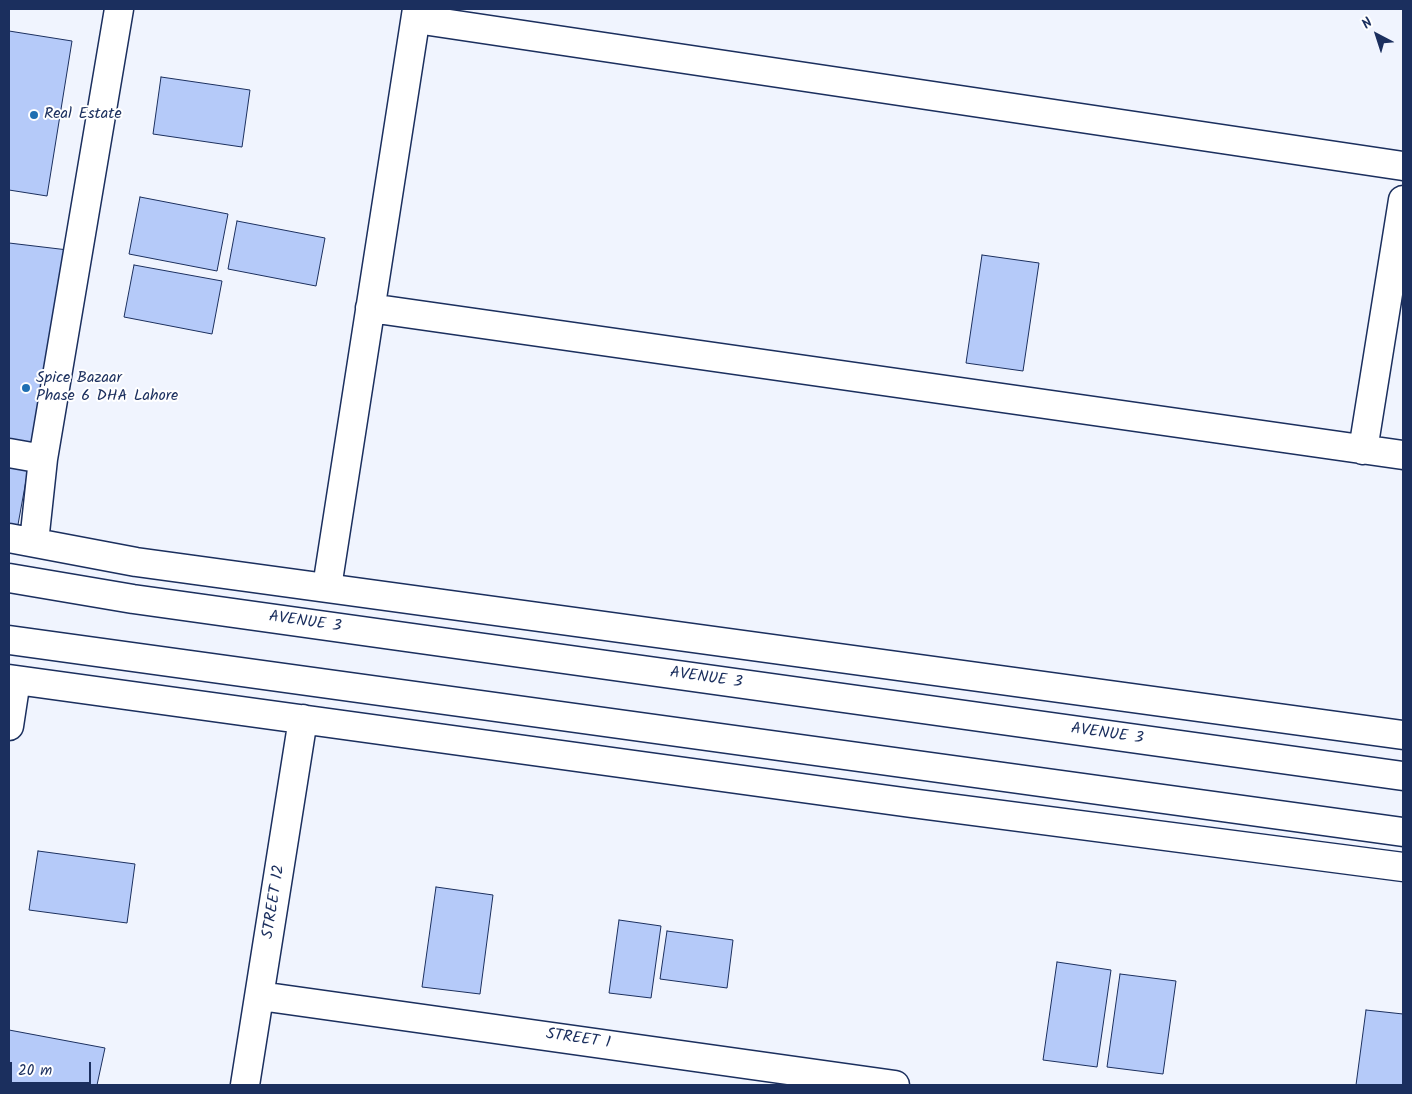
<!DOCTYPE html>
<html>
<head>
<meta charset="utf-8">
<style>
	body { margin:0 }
	#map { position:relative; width:1412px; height:1094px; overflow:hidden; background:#f0f4fe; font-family:Kalam,sans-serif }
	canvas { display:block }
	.frame { position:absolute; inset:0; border:10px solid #1b2f5e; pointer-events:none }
	.north { position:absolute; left:1352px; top:10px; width:50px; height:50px; -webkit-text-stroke:4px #fff; paint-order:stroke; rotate:320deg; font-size:14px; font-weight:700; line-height:20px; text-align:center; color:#1b2f5e }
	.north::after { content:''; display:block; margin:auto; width:18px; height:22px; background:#1b2f5e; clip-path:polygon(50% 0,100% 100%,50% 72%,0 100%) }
	.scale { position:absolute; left:10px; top:1062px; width:81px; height:22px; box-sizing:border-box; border:2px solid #1b2f5e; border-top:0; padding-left:6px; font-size:15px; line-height:18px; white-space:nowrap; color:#1b2f5e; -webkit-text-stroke:4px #fff; paint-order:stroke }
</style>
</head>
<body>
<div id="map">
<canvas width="1412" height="1094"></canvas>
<div class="frame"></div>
<div class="north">N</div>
<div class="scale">20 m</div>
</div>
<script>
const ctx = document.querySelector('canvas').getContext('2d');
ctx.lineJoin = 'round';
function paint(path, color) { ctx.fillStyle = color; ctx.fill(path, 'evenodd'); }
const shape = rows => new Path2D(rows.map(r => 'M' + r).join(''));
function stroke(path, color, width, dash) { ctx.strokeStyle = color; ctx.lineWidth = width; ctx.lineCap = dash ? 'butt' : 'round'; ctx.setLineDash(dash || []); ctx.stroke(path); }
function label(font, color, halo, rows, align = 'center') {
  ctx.font = font + ' Kalam,sans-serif'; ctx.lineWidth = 4; ctx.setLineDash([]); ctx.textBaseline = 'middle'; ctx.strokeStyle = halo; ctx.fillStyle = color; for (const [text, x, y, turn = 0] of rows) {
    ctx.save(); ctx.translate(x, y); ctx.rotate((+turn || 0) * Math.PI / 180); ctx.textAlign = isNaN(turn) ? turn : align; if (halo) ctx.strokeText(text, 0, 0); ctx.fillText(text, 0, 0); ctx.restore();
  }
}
const building = shape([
	[9,31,72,41,47,196,9,190,9,31],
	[161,77,250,90,242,147,153,134,161,77],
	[140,197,228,214,217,271,129,254,140,197],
	[237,221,325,238,316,286,228,269,237,221],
	[9,243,68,250,17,530,9,527,9,243],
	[982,255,1039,263,1023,371,966,363,982,255],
	[134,265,222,281,212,334,124,317,134,265],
	[38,851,135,864,127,923,29,910,38,851],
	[436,887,493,895,480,994,422,987,436,887],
	[619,920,661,926,651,998,609,993,619,920],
	[667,931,733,940,727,988,660,979,667,931],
	[1057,962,1111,970,1097,1067,1043,1060,1057,962],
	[1120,974,1176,981,1163,1074,1107,1067,1120,974],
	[1366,1010,1403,1014,1403,1085,1356,1085,1366,1010],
	[9,1030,105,1048,97,1085,9,1085,9,1030]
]);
paint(building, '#b5caf9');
stroke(building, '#1b2f5e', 1);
const minor = shape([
	[416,19,1403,166],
	[370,308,1403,455],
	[1363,450,1403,200],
	[9,453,43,459],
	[9,538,136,562,1403,735],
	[34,542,43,459,119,9],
	[327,587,417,9],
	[9,679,911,803,1403,867],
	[9,726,16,680],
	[260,996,895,1085],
	[245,1085,303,719]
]);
const major = shape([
	[9,578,133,599,1403,776],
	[9,640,1403,832]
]);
stroke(minor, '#1b2f5e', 31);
stroke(major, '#1b2f5e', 31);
stroke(minor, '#fff', 28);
stroke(major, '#fff', 28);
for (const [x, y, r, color] of [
	[34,115,5,"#1f6fb2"],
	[26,388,5,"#1f6fb2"]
]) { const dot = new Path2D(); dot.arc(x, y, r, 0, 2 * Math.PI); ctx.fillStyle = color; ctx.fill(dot); stroke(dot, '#fff', 2); }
label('16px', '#1b2f5e', '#fff', [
	["Real Estate",44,115],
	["Spice Bazaar",36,379],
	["Phase 6 DHA Lahore",36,397]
], 'left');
label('16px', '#1b2f5e', '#fff', [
	["AVENUE 3",305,623,8],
	["AVENUE 3",706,679,8],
	["AVENUE 3",1107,735,8],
	["STREET 12",275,902,-81],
	["STREET 1",578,1040,8]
]);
</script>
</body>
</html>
